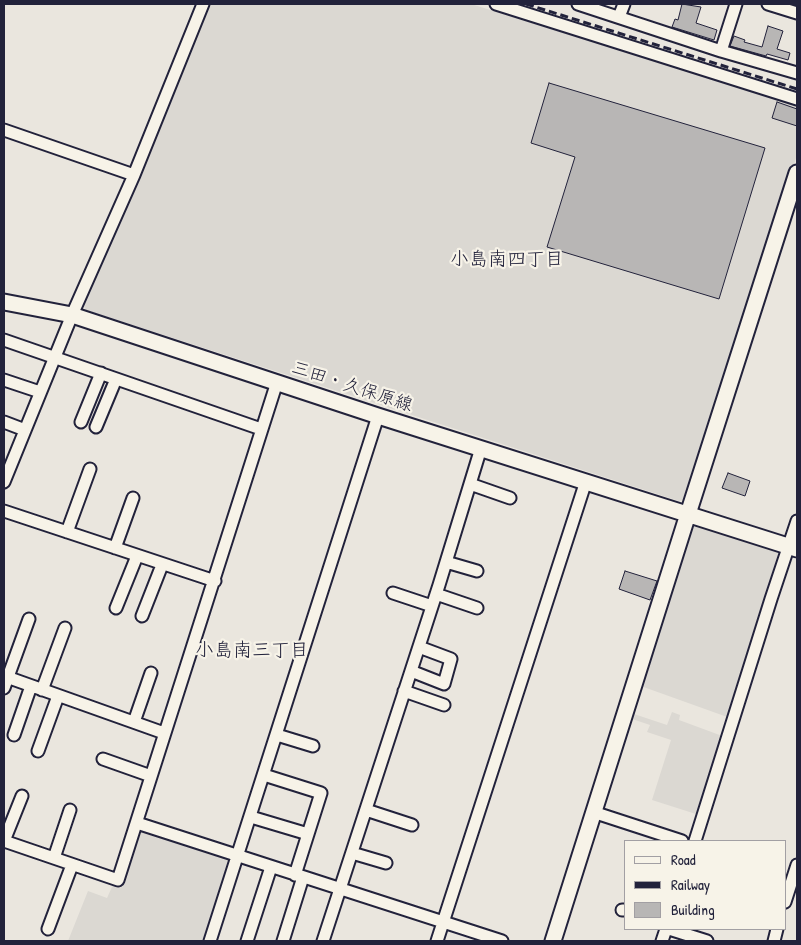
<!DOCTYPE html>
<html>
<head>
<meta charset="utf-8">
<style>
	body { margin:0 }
	#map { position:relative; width:801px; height:945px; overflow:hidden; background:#eae6de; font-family:"Patrick Hand",sans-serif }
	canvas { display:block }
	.frame { position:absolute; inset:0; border:5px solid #22223b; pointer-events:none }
	.legend { position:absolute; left:624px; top:840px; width:162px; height:90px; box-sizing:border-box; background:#f7f3e8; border:1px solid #a29fa3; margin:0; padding:6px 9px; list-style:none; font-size:15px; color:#22223b }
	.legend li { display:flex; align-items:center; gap:10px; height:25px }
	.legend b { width:25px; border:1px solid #a29fa3 }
</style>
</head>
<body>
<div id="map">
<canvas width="801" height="945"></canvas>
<div class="frame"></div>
<ul class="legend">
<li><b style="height:6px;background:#f7f3e8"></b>Road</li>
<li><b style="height:6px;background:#22223b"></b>Railway</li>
<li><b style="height:14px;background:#b8b6b5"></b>Building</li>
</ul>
</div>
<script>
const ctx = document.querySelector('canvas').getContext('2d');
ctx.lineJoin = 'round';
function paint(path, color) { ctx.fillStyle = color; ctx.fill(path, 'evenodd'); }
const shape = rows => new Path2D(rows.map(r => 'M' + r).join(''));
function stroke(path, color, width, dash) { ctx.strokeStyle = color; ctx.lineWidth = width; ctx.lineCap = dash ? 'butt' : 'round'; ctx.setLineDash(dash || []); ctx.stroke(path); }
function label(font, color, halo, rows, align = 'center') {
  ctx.font = font + ' "Patrick Hand","Klee One",sans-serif'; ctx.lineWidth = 4.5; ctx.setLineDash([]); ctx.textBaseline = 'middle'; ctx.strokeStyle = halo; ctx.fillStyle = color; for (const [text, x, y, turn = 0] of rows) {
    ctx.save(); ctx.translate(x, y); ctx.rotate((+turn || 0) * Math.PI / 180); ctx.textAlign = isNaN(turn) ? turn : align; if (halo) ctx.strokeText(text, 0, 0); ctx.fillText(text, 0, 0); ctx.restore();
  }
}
paint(shape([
	[209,4,471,4,797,105,797,155,683,500,679,501,86,310,83,305],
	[691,523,782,552,730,718,638,685],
	[672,712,680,715,679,720,725,737,699,815,652,800,671,740,647,732,650,725,629,718,631,713,667,725],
	[139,827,231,857,206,941,68,941,88,891,107,898]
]), '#dbd8d2');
const building = shape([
	[682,4,701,7,696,23,717,30,714,40,672,27,675,19,678,20,682,4],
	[768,26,783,31,777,49,790,53,788,60,767,54,766,56,730,46,734,36,745,40,744,42,762,47,768,26],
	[549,83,765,148,719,299,547,247,575,157,531,143,549,83],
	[777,102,797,109,797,126,772,118,777,102],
	[728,473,750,481,745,496,722,488,728,473],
	[625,571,657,581,650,600,619,589,625,571]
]);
paint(building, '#b8b6b5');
stroke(building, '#22223b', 1);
const street = shape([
	[496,4,797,99],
	[578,4,721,51,797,73],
	[768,4,797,13],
	[619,17,624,4],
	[721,51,736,4],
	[4,130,134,175],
	[4,340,261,429],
	[4,380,40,392],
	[4,422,25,430],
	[81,422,101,373],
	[96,427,116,379],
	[4,482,72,315,134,175,203,4],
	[470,484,510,498],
	[4,511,215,581],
	[67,532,90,469],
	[115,548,133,498],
	[446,562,477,571],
	[393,593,432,606],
	[436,594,477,608],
	[116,608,137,556],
	[142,616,162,565],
	[411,671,444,684,451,659,419,647],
	[4,676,164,733],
	[4,688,29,619],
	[42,690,65,628],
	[404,691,444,705],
	[134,722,151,673],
	[14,735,31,686],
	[277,735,313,746],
	[38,751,58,696],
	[103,759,151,776],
	[264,775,321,793,295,875],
	[366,810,412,825],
	[593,812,682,841],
	[251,817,308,834],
	[137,823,502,941],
	[4,841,118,880,277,382],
	[4,841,22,796],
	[695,841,771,599,797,521],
	[352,853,386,863],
	[54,858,70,810],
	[785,902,797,865],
	[622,910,625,910],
	[48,929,72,865],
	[669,929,707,941],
	[210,941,378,416],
	[247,941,271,867],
	[283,941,303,877],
	[323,941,439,585,481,448],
	[437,941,586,481],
	[662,941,666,929],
	[774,941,777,929]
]);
const secondary = shape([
	[4,302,72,315,378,416,797,549],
	[553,941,688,514,797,173]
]);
stroke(street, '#22223b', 15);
stroke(secondary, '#22223b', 19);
stroke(street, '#f7f3e8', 11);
stroke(secondary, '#f7f3e8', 15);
stroke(shape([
	[526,4,797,89]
]), '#22223b', 3, [8, 4]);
label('18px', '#22223b', '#f7f3e8', [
	["三田・久保原線",352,387,18]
]);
label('19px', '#22223b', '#f7f3e8', [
	["小島南四丁目",507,260],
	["小島南三丁目",252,651]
]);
</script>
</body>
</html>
